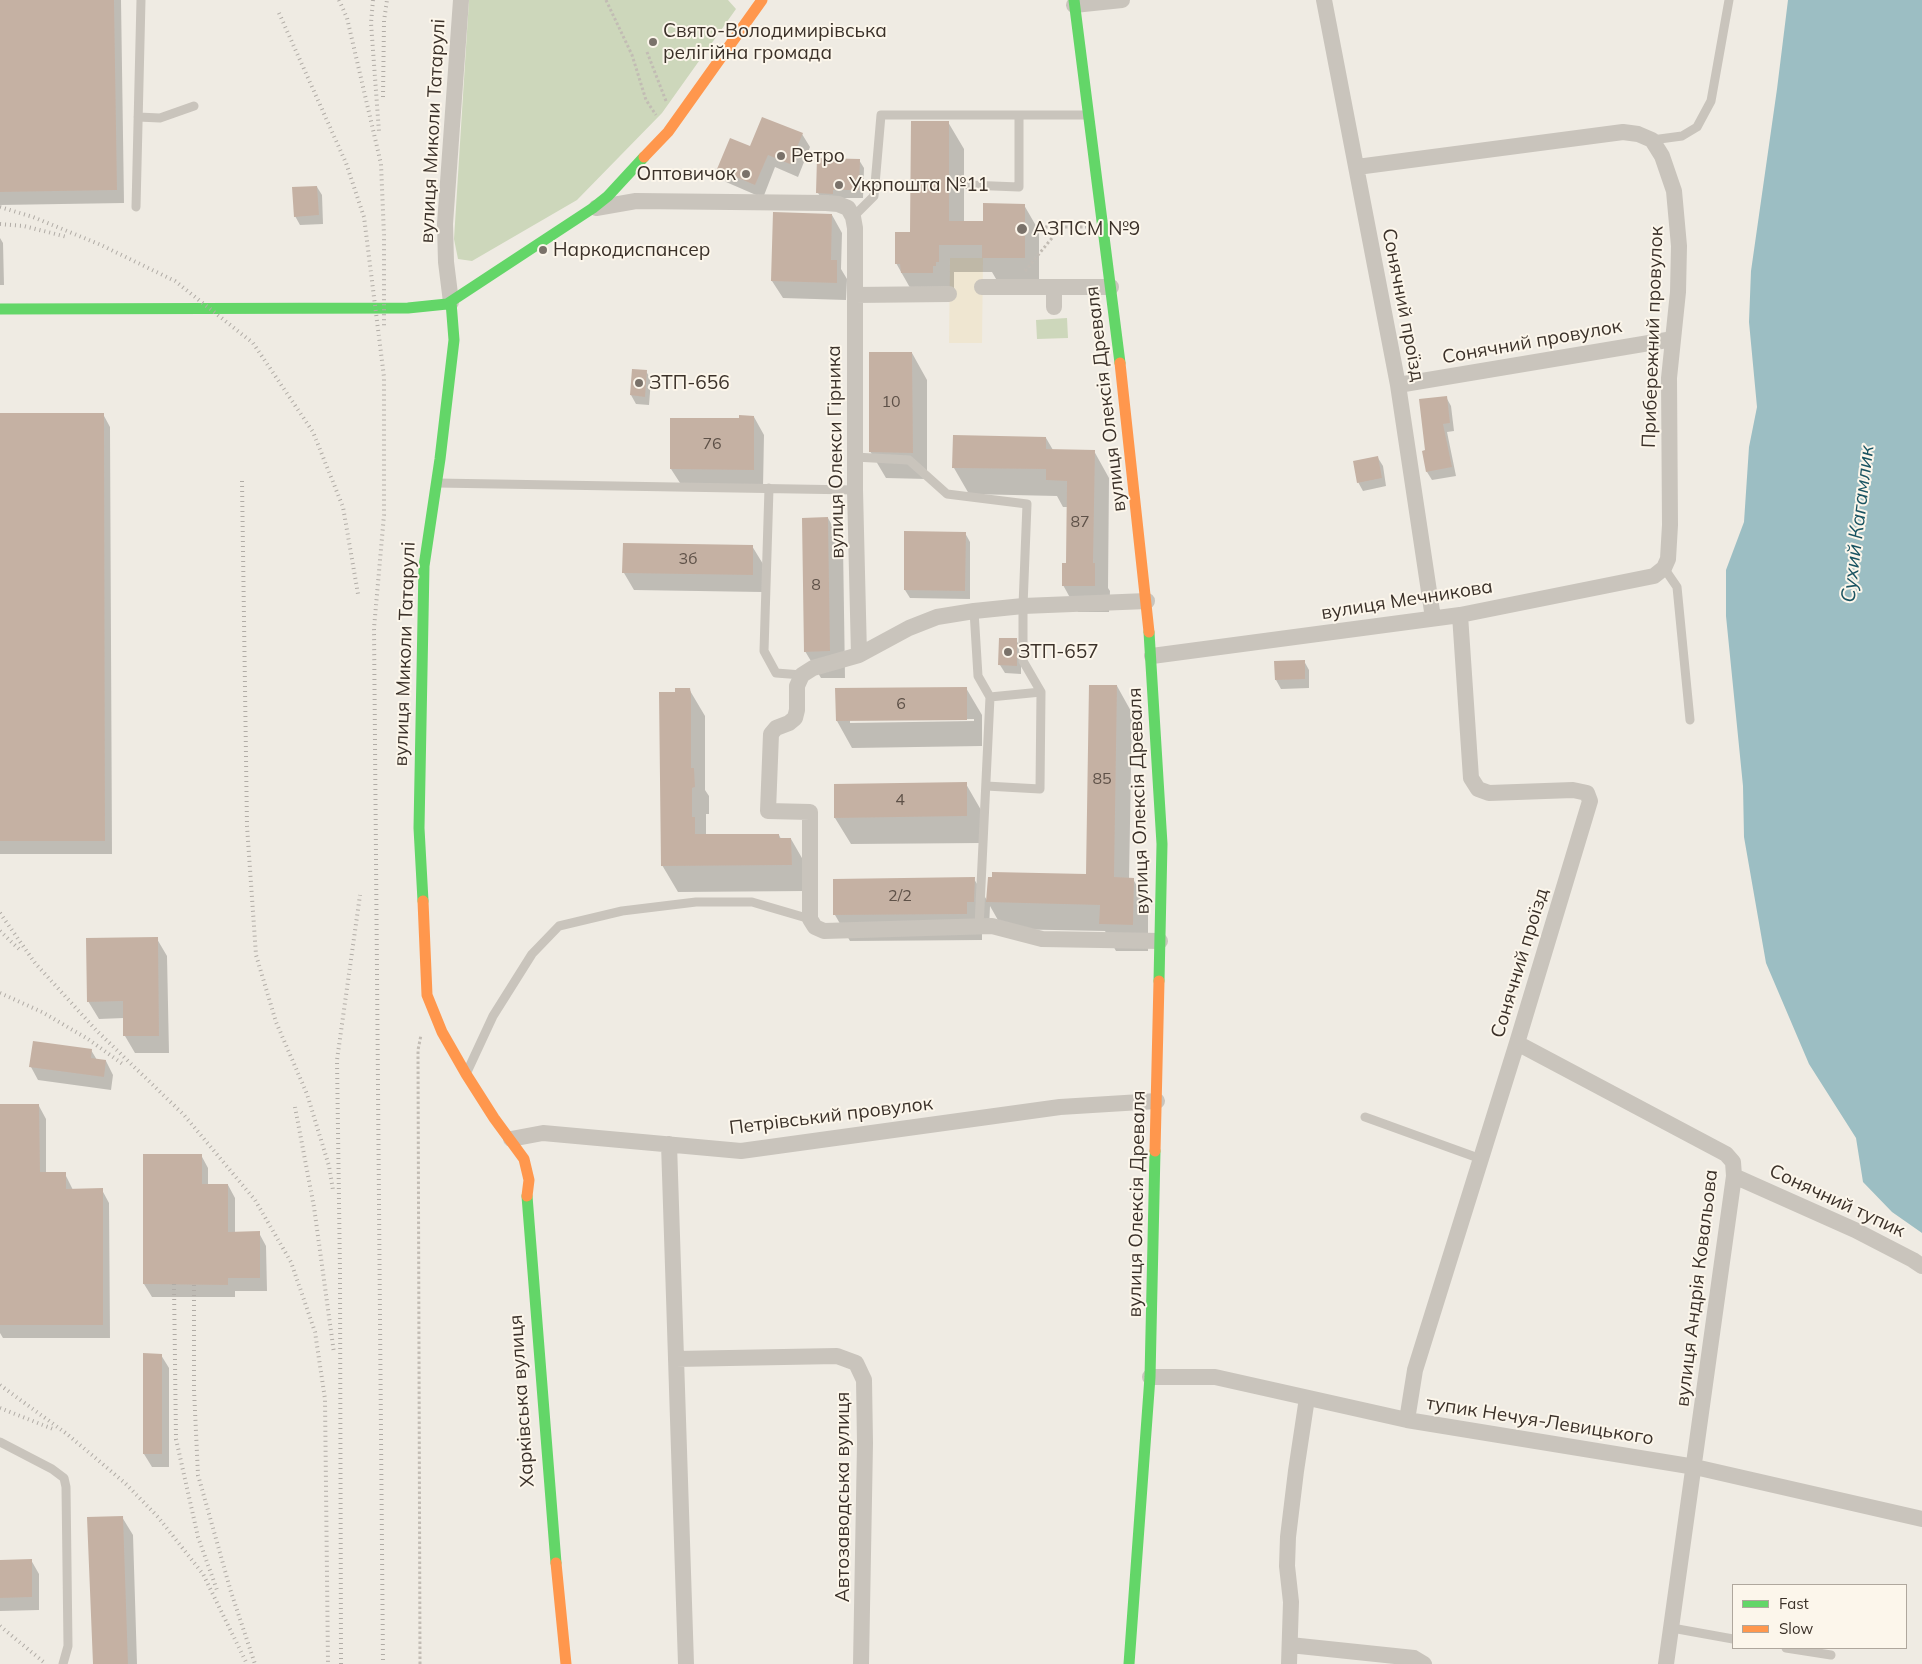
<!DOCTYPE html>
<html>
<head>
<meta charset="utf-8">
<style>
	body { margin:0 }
	#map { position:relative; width:1922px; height:1664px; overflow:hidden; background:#efebe3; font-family:Mulish,sans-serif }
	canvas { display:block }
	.legend { position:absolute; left:1732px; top:1584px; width:175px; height:65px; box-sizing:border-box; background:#fcf6eb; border:1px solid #afa79d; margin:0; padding:6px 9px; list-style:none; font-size:15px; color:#3b3129 }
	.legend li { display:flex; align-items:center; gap:10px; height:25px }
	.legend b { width:25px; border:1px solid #afa79d }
</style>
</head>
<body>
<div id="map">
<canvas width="1922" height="1664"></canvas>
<ul class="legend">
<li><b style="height:6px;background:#63d668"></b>Fast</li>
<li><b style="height:6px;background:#ff974d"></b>Slow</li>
</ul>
</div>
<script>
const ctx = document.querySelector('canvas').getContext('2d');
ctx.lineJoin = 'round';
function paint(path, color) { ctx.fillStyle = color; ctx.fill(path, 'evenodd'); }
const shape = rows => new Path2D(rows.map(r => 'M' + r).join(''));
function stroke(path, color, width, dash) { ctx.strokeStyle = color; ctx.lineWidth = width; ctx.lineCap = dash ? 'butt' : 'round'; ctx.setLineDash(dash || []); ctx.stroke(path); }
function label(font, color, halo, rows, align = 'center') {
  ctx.font = font + ' Mulish,sans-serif'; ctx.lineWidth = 4; ctx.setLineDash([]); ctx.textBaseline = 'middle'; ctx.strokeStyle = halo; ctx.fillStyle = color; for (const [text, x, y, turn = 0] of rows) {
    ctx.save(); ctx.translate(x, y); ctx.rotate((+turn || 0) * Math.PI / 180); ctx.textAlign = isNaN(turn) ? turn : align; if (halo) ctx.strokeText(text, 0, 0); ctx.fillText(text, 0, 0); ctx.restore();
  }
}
paint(shape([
	[469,0,728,0,736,9,662,113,577,200,472,261,458,259,454,239],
	[1067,318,1068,338,1037,339,1036,320]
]), '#cdd7bb');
paint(shape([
	[950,258,983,258,982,343,949,343]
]), '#efe6d1');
paint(shape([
	[1788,0,1922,0,1922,1233,1892,1212,1863,1182,1856,1138,1809,1064,1766,963,1744,837,1743,786,1726,616,1726,570,1744,522,1749,447,1757,407,1749,322,1751,271,1777,89]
]), '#9cbec3');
paint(shape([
	[0,0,121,0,124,203,0,205],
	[948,122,964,149,964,222,984,222,1024,205,1039,231,1039,284,999,284,992,272,954,272,954,289,917,300,896,263,911,233],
	[802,134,810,147,798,177,775,167,763,198,726,182,718,169,751,147],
	[859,160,864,168,863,198,837,198,823,201,818,193],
	[317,187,322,195,323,224,300,225,295,216],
	[832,215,842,233,841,269,847,279,846,300,783,298,772,281],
	[0,238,3,243,4,285,0,285],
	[912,353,927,380,927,479,886,478,870,451],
	[646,371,651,380,649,405,636,404,631,395],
	[1446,397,1451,406,1454,431,1447,432,1456,476,1432,480,1427,472,1426,451],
	[0,414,103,414,110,427,112,854,0,854],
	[754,417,764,435,763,487,682,486,671,469,741,420],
	[1046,438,1053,450,1094,451,1109,478,1108,588,1110,591,1109,612,1078,612,1063,585,1068,564,1068,507,1063,507,1057,496,969,494,954,468],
	[1378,458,1383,466,1386,486,1363,491,1358,482],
	[828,518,843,545,845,678,821,678,805,651],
	[965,533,970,542,970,599,910,598,905,590],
	[752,546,763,564,762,592,634,590,624,573],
	[1016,640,1021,648,1021,674,1005,673,1000,665],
	[1304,661,1309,670,1309,688,1281,689,1276,680,1275,663],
	[1117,686,1132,713,1129,879,1133,879,1148,906,1148,951,1116,951,1105,931,1003,929,990,906,989,928,982,928,982,940,850,941,835,915,974,879,988,902,1087,876],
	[966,688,982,715,982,746,852,748,837,721,837,690],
	[974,719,974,721,850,723,850,720],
	[689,689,705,716,705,790,709,796,709,814,706,814,706,835,779,835,781,839,791,839,806,865,806,891,678,892,662,865,676,693],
	[966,784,981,810,982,843,851,844,835,818],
	[157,939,167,956,169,1053,135,1053,125,1036,124,1018,99,1019,88,1001],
	[91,1050,97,1060,106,1061,113,1075,111,1090,38,1080,31,1067],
	[0,1106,39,1106,46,1119,46,1174,65,1174,73,1190,102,1190,109,1203,110,1338,3,1338,0,1333],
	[144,1155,201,1155,208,1168,208,1185,228,1185,235,1198,235,1233,259,1233,266,1246,267,1291,235,1291,235,1297,152,1297,144,1284],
	[161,1355,169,1368,169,1467,152,1467,144,1454],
	[122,1517,133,1535,137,1664,94,1664],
	[31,1560,39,1574,39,1610,0,1611,0,1561]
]), '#0003');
paint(shape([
	[0,0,114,0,117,190,0,192],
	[762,117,803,133,790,164,768,155,755,185,717,169,730,138,750,146],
	[911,121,949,121,949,221,983,221,983,203,1025,204,1025,258,982,258,982,245,939,245,939,262,936,262,936,266,933,266,933,273,901,273,900,264,895,264,895,232,910,232],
	[817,158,860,159,859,190,833,190,833,194,816,193],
	[317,186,319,215,294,217,292,187],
	[773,212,832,214,831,260,837,260,837,283,771,281],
	[869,352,912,352,913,453,869,452],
	[632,369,647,370,645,397,630,395],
	[1447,396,1450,423,1443,424,1452,467,1426,472,1422,451,1425,450,1419,399],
	[0,413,104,413,105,841,0,841],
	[739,415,754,416,754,470,670,469,670,418,739,418],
	[953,435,1046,437,1046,449,1095,450,1093,563,1095,563,1095,586,1062,586,1062,563,1066,563,1067,481,1046,480,1046,469,952,468],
	[1378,456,1382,478,1357,483,1353,461],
	[828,517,830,651,804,652,802,518],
	[904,531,966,532,965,591,904,590],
	[623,543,753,545,753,575,622,573],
	[999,638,1017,638,1017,666,998,665],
	[1305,660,1305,679,1275,680,1274,661],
	[1089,685,1117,685,1114,877,1134,878,1133,925,1099,924,1100,905,986,902,988,877,992,877,992,872,1086,874],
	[967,687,967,720,836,721,835,688],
	[675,688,690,688,691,694,691,768,694,768,695,787,692,788,692,817,695,817,695,834,779,834,779,838,791,838,792,865,661,866,659,692,675,692],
	[967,782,967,816,834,818,834,784],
	[975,877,974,902,967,902,967,914,833,915,833,879],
	[158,937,159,1036,123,1036,123,1001,87,1002,86,938],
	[33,1041,92,1049,91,1058,106,1060,104,1077,29,1067],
	[0,1104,39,1104,40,1172,66,1172,66,1189,103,1188,103,1325,0,1325],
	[143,1154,202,1154,202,1184,228,1184,228,1232,260,1231,260,1278,228,1278,228,1285,143,1284],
	[143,1353,162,1354,162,1454,143,1454],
	[123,1516,128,1664,93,1664,87,1517],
	[32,1559,32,1597,0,1598,0,1560]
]), '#c5b1a3');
stroke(shape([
	[606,0,632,55,646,100,656,115],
	[647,52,666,101],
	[1035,227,1086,227],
	[1025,271,1061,227],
	[420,1664,418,1050,421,1035]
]), '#c2bcb4', 3, [2.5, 2.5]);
stroke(shape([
	[138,117,160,118,194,106],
	[1652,140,1682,136,1697,127,1711,101,1729,0],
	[968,185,1019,187,1019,115],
	[136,207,141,0],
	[853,217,874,196,881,115,1088,115],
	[855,457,909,460,947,494,1027,504,1023,606,1023,661,1041,692,1040,789,986,786],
	[437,483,855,490],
	[769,488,764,651,776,673,802,675],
	[1664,568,1677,587,1690,720],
	[974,611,978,676,990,697,979,927],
	[990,697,1041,692],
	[467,1072,493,1016,532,954,559,926,622,911,696,902,752,902,810,919],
	[1365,1117,1481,1159],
	[0,1442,52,1469,64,1478,66,1487,68,1646,63,1664],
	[1672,1628,1733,1639],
	[1786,1648,1831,1655]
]), '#c9c4bc', 9);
stroke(shape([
	[1324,0,1398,385,1433,618],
	[1074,5,1122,0],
	[596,208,636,201,826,203,838,204,848,208,853,217,855,228,855,490,859,655,909,628,937,617,974,611,1023,606,1147,601],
	[982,287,1111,287],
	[1054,287,1054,307],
	[855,295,949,294],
	[451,302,446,262,445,224,461,0],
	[1398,385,1673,339],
	[859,655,813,668,802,675,797,686,797,710,795,718,789,723,776,728,771,734,768,811,810,812,810,919,815,927,824,931,992,926,1042,939,1160,941],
	[1152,656,1460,615,1654,576,1664,568,1668,559,1670,525,1669,378,1678,292,1679,246,1674,191,1662,156,1652,140,1638,134,1623,132,1357,167],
	[1517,1043,1726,1154,1733,1162,1734,1176,1666,1664],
	[511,1139,543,1133,741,1151,1060,1107,1157,1101],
	[669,1144,686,1664],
	[1734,1176,1855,1230,1913,1260,1922,1266],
	[676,1359,837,1356,856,1363,864,1380,865,1443,861,1664],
	[1150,1377,1215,1377,1407,1420,1695,1467,1922,1519],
	[1407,1420,1415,1370,1517,1043,1590,801,1587,793,1573,790,1489,793,1478,789,1471,778,1460,615],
	[1290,1645,1414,1658,1424,1664],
	[1289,1664,1291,1602,1287,1566,1288,1537,1296,1471,1307,1398]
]), '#c9c4bc', 16);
stroke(shape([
	[1074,0,1120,363],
	[0,309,408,308,447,304,593,208,608,196,644,157],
	[1149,632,1162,844,1159,981],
	[423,901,419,828,424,566,440,459,454,340,451,302],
	[527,1196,556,1563],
	[1129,1664,1150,1377,1155,1151]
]), '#63d668', 11);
stroke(shape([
	[644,157,668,132,762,0],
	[1120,363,1149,632],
	[423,901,427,995,442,1032,466,1074,494,1118,524,1159,529,1180,527,1196],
	[1155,1151,1159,981],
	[556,1563,566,1664]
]), '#ff974d', 11);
stroke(shape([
	[339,0,347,18,381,164,384,235,384,329],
	[373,0,371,23,379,132],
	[279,13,346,163,364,217,384,377,384,515,374,628,383,1664],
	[383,97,384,21,387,0],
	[0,207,33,217,101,245,175,281,253,343,313,432,343,507,358,594],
	[0,224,24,226,67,237],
	[242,481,247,826,256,955,276,1022,307,1094,329,1166,333,1190],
	[0,913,35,963,96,1030,184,1115,255,1200,291,1262,315,1332,325,1399,328,1664],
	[0,931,20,950],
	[0,993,42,1012,88,1039,124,1065],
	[295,1107,314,1207,334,1353],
	[174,1284,176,1439,198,1537,217,1590],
	[194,1285,194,1390,198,1475,231,1592,255,1664],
	[0,1385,67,1434,125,1483,158,1517,203,1574,247,1664],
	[0,1408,53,1429],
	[0,1626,46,1664],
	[341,1664,340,1272,337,1060,360,895]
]), '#b1aca6', 4, [1, 4]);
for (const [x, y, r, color] of [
	[653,42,5,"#7a726a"],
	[781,156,5,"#7a726a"],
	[746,174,5,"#7a726a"],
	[839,185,5,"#7a726a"],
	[1022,229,6,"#7a726a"],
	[543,250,5,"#7a726a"],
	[639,383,5,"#7a726a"],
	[1008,652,5,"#7a726a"]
]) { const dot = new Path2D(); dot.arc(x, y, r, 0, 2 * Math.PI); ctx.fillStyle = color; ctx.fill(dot); stroke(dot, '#fcf6eb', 2); }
label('16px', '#5e5148', null, [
	["10",891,402],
	["76",712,444],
	["87",1080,522],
	["3б",688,559],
	["8",816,585],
	["6",901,704],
	["85",1102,779],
	["4",900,800],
	["2/2",900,896]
]);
label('19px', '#3b3129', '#fcf6eb', [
	["Свято-Володимирівська",663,31],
	["релігійна громада",663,53],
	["Ретро",791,156],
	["Оптовичок",736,174,"right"],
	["Укрпошта №11",849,185],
	["АЗПСМ №9",1033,229],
	["Наркодиспансер",553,250],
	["ЗТП-656",649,383],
	["ЗТП-657",1018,652]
], 'left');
label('19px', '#3b3129', '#fcf6eb', [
	["вулиця Миколи Татарулі",433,131,-87],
	["Сонячний проїзд",1403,305,79],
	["Прибережний провулок",1653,337,-88],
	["Сонячний провулок",1532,342,-10],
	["вулиця Олексія Древаля",1106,399,-97],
	["вулиця Олекси Гірника",836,452,-91],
	["вулиця Мечникова",1407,600,-9],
	["вулиця Миколи Татарулі",405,654,-88],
	["вулиця Олексія Древаля",1139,801,-92],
	["Сонячний проїзд",1520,963,-73],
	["Петрівський провулок",831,1116,-7],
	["Сонячний тупик",1837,1201,25],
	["вулиця Олексія Древаля",1137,1204,-89],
	["вулиця Андрія Ковальова",1697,1288,-83],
	["Харківська вулиця",522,1401,-94],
	["тупик Нечуя-Левицького",1540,1421,9],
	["Автозаводська вулиця",843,1497,-90]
]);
label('italic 20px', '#195361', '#fcf6eb', [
	["Сухий Кагамлик",1858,524,-83]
]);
</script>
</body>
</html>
